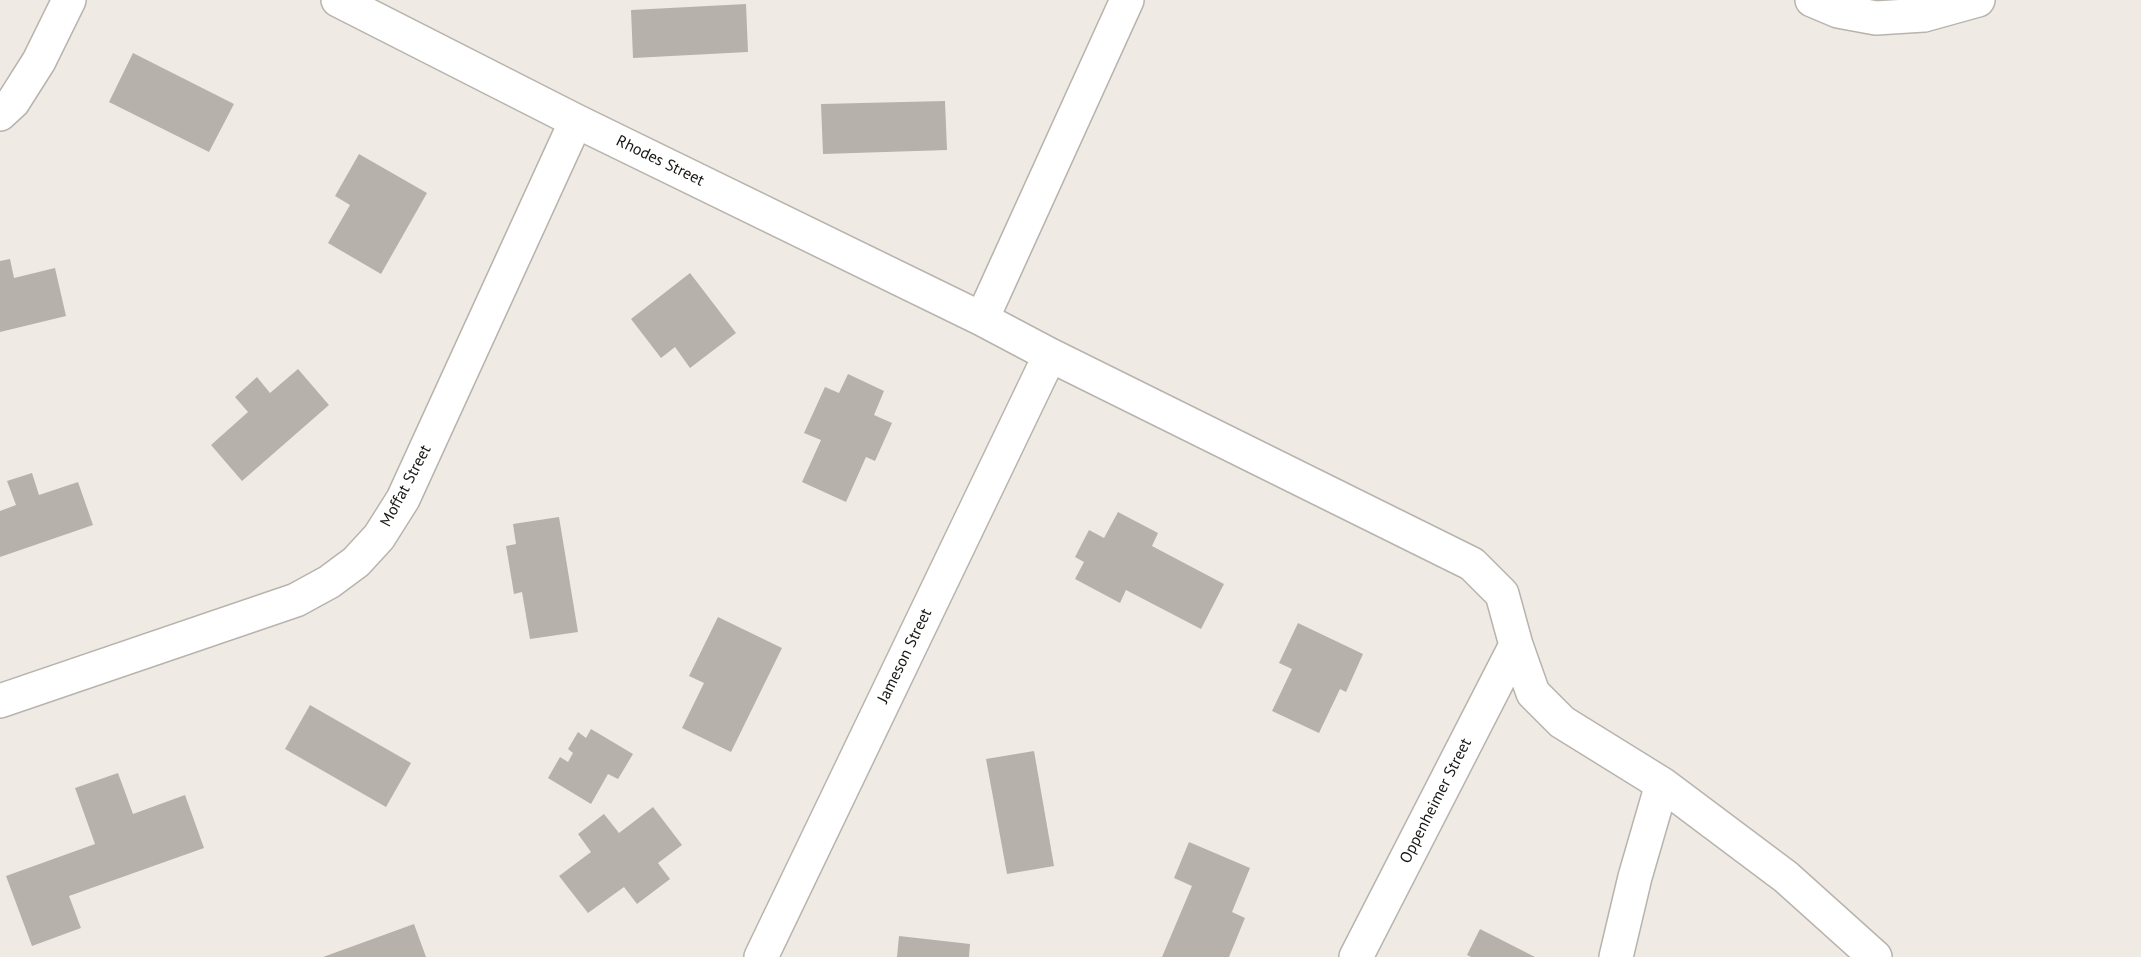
<!DOCTYPE html>
<html>
<head>
<meta charset="utf-8">
<style>
	body { margin:0 }
	canvas { display:block; background:#f0eae4 }
</style>
</head>
<body>
<canvas width="2141" height="957"></canvas>
<script>
const ctx = document.querySelector('canvas').getContext('2d');
ctx.lineJoin = 'round';
function paint(path, color) { ctx.fillStyle = color; ctx.fill(path, 'evenodd'); }
const shape = rows => new Path2D(rows.map(r => 'M' + r).join(''));
function stroke(path, color, width, dash) { ctx.strokeStyle = color; ctx.lineWidth = width; ctx.lineCap = dash ? 'butt' : 'round'; ctx.setLineDash(dash || []); ctx.stroke(path); }
function label(font, color, halo, rows, align = 'center') {
  ctx.font = font + ' "PT Sans",sans-serif'; ctx.lineWidth = 5; ctx.setLineDash([]); ctx.textBaseline = 'middle'; ctx.strokeStyle = halo; ctx.fillStyle = color; for (const [text, x, y, turn = 0] of rows) {
    ctx.save(); ctx.translate(x, y); ctx.rotate((+turn || 0) * Math.PI / 180); ctx.textAlign = isNaN(turn) ? turn : align; if (halo) ctx.strokeText(text, 0, 0); ctx.fillText(text, 0, 0); ctx.restore();
  }
}
paint(shape([
	[746,4,748,52,633,58,631,10],
	[133,53,234,104,209,152,109,102],
	[945,101,947,150,823,154,821,104],
	[359,154,427,193,381,274,328,243,350,205,335,196],
	[10,259,14,278,55,268,66,316,0,332,0,261],
	[690,273,736,333,690,368,675,347,661,358,631,319],
	[298,369,329,405,242,481,211,445,248,412,235,397,257,377,270,393],
	[848,374,884,391,874,415,892,423,875,461,866,457,846,502,802,482,821,440,804,433,825,387,839,393],
	[32,473,39,495,78,482,93,525,0,557,0,511,16,505,7,481],
	[1118,512,1158,533,1152,546,1224,584,1201,629,1126,590,1120,603,1075,579,1084,562,1075,557,1089,530,1104,538],
	[559,517,578,632,530,639,522,592,514,594,506,546,516,544,513,524],
	[718,617,782,648,731,752,682,728,704,683,689,676],
	[1298,623,1363,654,1346,692,1340,689,1319,733,1272,711,1292,669,1279,663],
	[310,705,411,763,386,807,285,749],
	[591,729,633,754,618,779,608,774,591,804,548,778,560,757,568,762,573,753,568,749,578,732,586,738],
	[1034,751,1054,866,1007,874,986,759],
	[118,773,133,814,185,795,204,848,69,896,81,928,32,946,6,876,95,844,75,788],
	[653,807,682,845,658,863,670,879,637,904,624,887,588,913,559,876,591,852,578,834,604,814,619,833],
	[1189,842,1250,868,1232,912,1245,918,1229,957,1162,957,1192,886,1174,878],
	[414,924,426,957,323,957],
	[1480,929,1535,957,1471,957,1467,955],
	[899,936,970,944,969,957,897,957]
]), '#b7b1ab');
const minor = shape([
	[338,0,576,121,982,319,1050,355,1472,564,1502,594,1516,645,1533,693,1562,722,1662,784,1786,877,1875,957],
	[1812,0,1838,11,1876,18,1924,15,1978,0],
	[0,114,13,102,39,61,69,0],
	[982,319,1127,0],
	[0,701,296,600,329,582,356,562,379,537,403,499,576,121],
	[761,957,1050,355],
	[1356,957,1516,645],
	[1616,957,1635,877,1662,784]
]);
stroke(minor, '#b8b3ad', 36);
stroke(minor, '#fff', 33);
label('16px', '#191714', '#fff', [
	["Rhodes Street",660,161,26],
	["Moffat Street",406,486,-62],
	["Jameson Street",905,656,-64],
	["Oppenheimer Street",1436,801,-63]
]);
</script>
</body>
</html>
